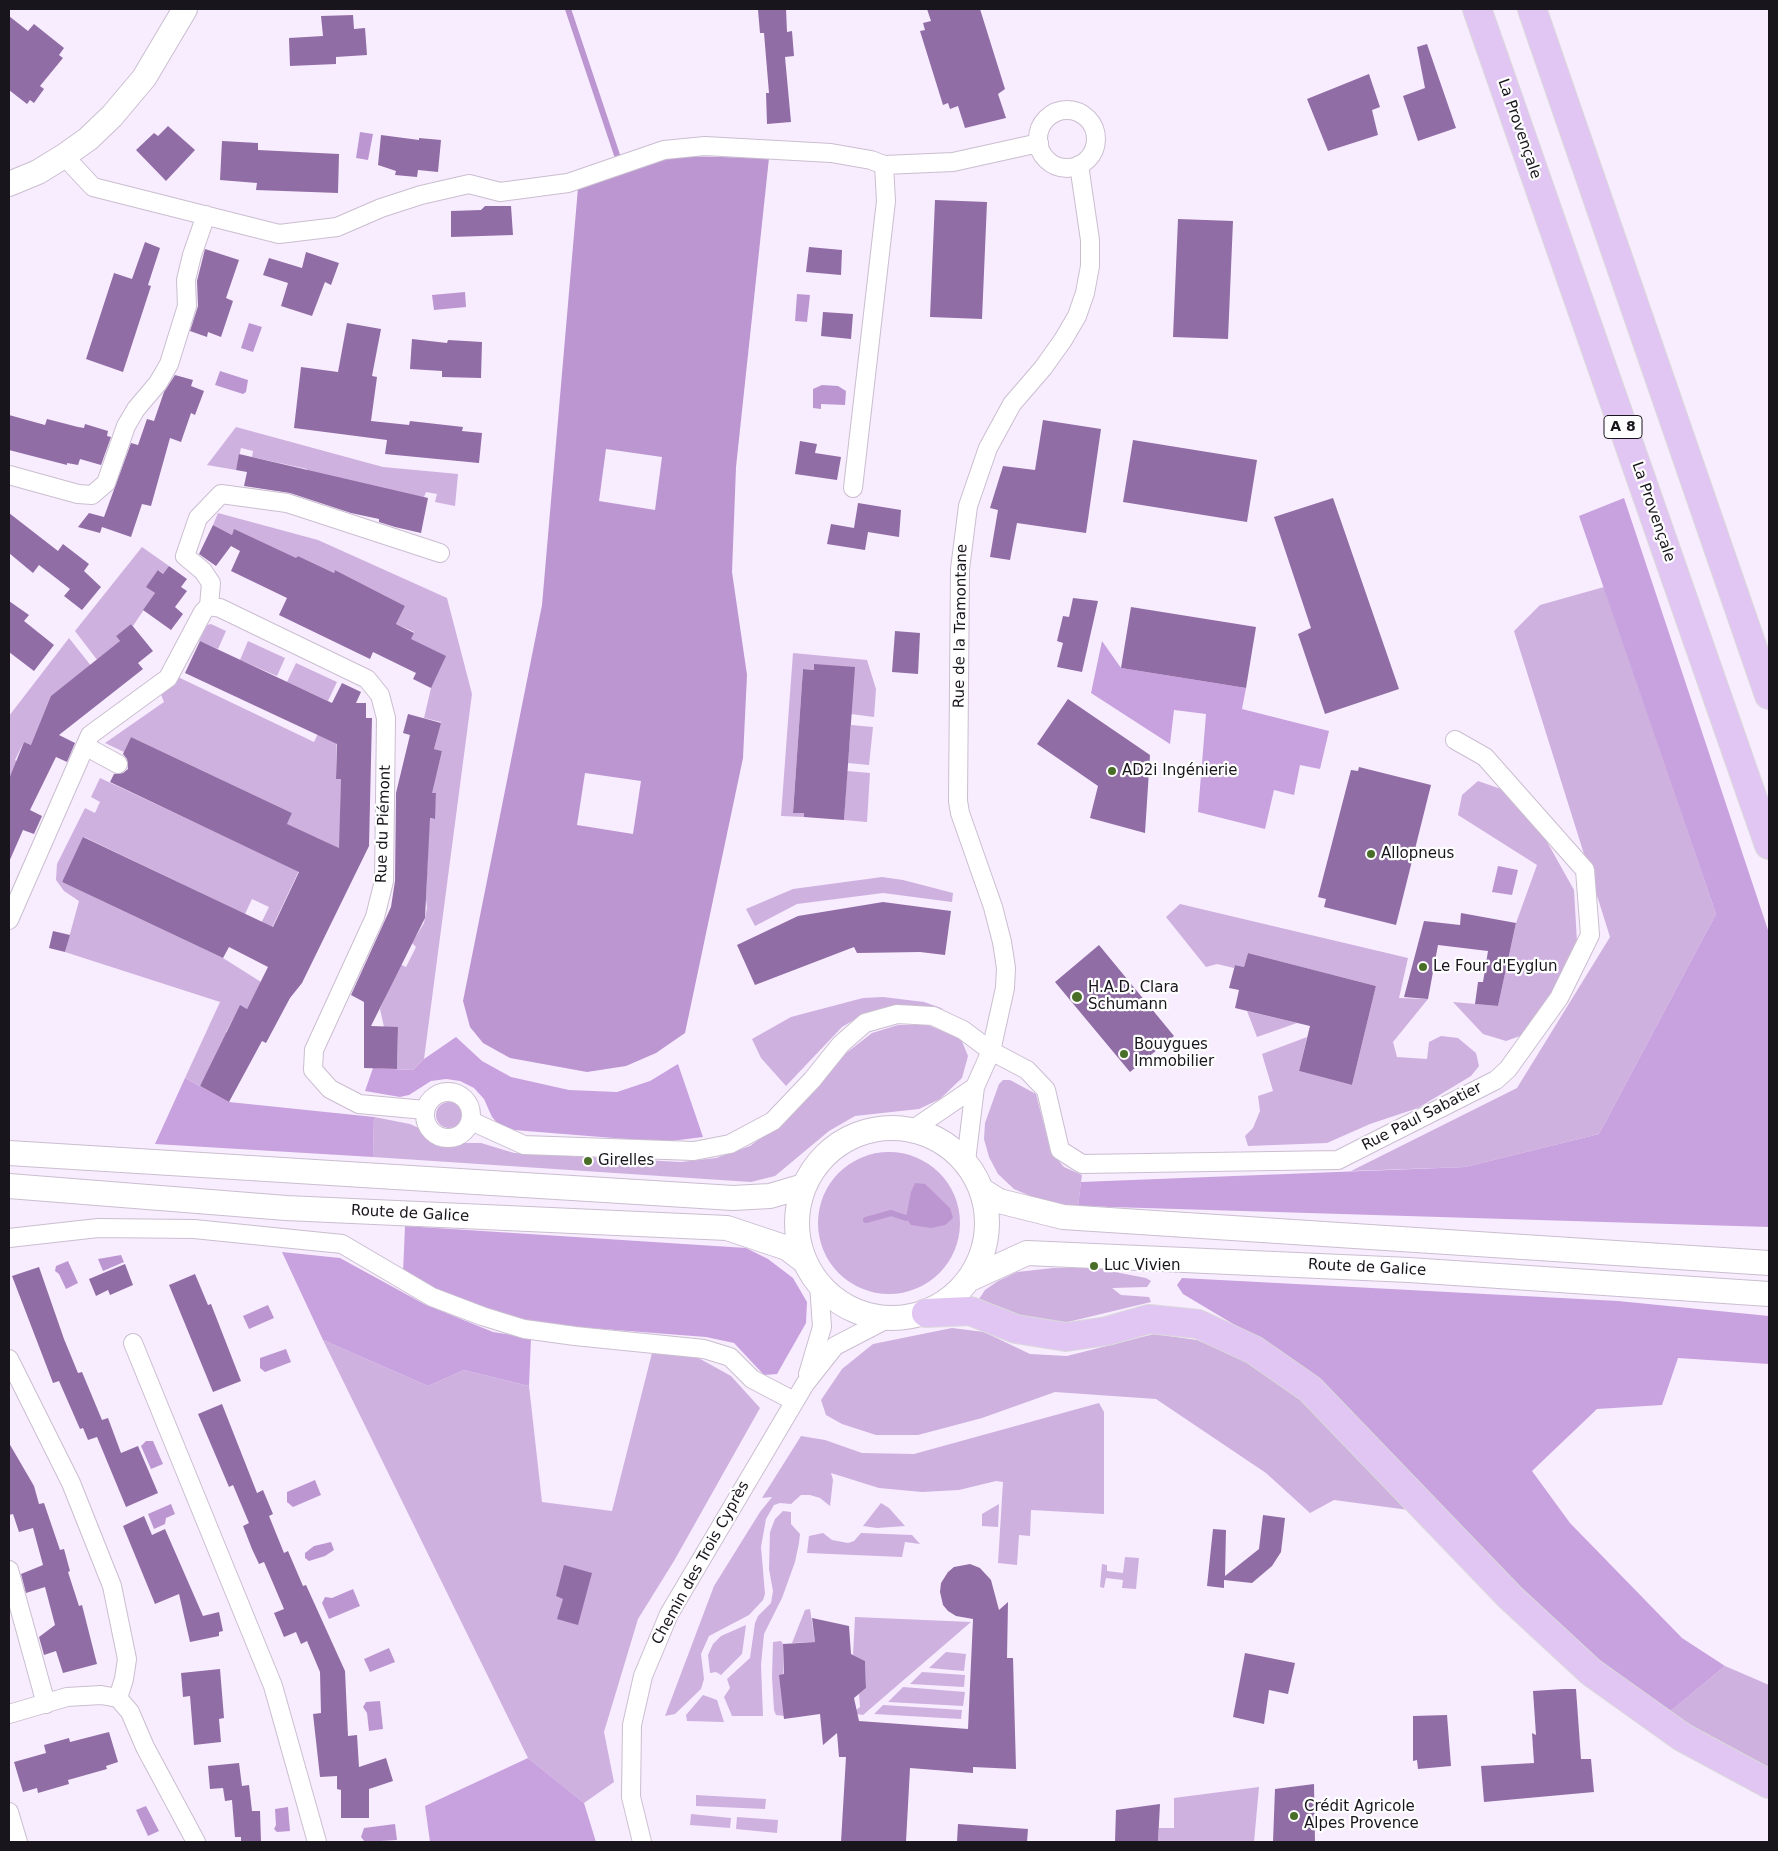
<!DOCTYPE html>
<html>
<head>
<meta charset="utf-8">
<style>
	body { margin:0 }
	#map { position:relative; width:1778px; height:1851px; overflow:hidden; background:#f8ecff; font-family:"DejaVu Sans",sans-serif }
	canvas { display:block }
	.frame { position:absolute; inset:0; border:10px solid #19151c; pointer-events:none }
</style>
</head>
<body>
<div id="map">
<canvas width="1778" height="1851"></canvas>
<div class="frame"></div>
</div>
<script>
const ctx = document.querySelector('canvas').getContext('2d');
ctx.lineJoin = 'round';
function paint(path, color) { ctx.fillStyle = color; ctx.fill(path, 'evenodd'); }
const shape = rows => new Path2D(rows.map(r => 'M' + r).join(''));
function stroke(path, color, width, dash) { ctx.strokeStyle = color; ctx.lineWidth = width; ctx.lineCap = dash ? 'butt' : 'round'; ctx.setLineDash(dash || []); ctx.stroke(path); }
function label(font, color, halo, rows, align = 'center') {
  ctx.font = font + ' "DejaVu Sans",sans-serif'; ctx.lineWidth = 4.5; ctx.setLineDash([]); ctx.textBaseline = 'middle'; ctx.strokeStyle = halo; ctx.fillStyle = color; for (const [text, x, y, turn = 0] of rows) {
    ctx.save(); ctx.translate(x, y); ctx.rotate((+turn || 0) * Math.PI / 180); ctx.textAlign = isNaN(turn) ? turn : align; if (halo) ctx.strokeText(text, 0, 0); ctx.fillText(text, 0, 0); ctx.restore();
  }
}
paint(shape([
	[236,427,383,467,458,474,455,506,435,502,437,494,426,492,424,497,305,480,307,469,252,457,253,451,241,448,236,470,207,465],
	[218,513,318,540,447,598,472,694,424,1059,413,1070,397,1069,398,1027,384,1027,380,1009,400,964,406,967,416,947,412,943,424,923,427,908,426,899,429,818,434,819,436,793,431,793,442,751,434,749,441,722,424,718,431,688,410,641,414,632,396,624,405,606,335,570,334,573,298,556,292,567,234,530,232,535,213,525],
	[142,547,169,566,163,574,159,570,147,587,155,593,133,626,131,624,116,636,120,641,101,665,75,631],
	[1604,587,1716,914,1599,1134,1465,1167,1351,1171,1517,1088,1610,937,1514,631,1540,605],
	[211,624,226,631,218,649,199,641,207,625],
	[69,638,92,667,36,747,24,742,15,760,24,765,15,782,9,779,9,716],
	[248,641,285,658,277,676,240,660],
	[793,653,867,660,876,689,874,717,851,714,814,670,803,669,793,812,804,813,804,817,781,816],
	[296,663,337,682,328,701,287,682],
	[178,677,314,742,333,702,337,718,336,778,341,779,340,849,315,837,260,953,249,948,269,907,252,899,245,914,84,837,62,882,223,958,261,982,247,1009,240,1006,226,1032,228,1034,200,1086,185,1078,220,1002,65,952,79,901,64,891,56,880,57,864,85,808,95,813,100,802,91,797,100,778,271,858,292,813,131,737,124,752,105,743,164,702,160,692],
	[851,725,873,727,869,765,848,763],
	[847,771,870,773,867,822,844,820],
	[1478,781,1501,789,1546,840,1574,890,1577,942,1549,999,1523,1035,1506,1041,1483,1034,1453,1002,1498,1006,1516,923,1537,865,1458,815,1462,795],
	[882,877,903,880,953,893,952,902,883,893,797,904,755,926,746,909,793,889],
	[1180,904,1408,958,1399,998,1428,999,1393,1042,1397,1057,1427,1059,1429,1042,1441,1036,1458,1038,1476,1053,1479,1066,1471,1076,1418,1108,1370,1124,1327,1143,1248,1146,1245,1136,1253,1128,1260,1111,1258,1096,1273,1091,1262,1054,1307,1037,1299,1071,1352,1085,1376,986,1248,953,1244,967,1235,965,1234,968,1217,964,1206,967,1166,917],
	[883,997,924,1002,944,1009,920,1006,892,1008,864,1014,842,1027,786,1086,761,1058,752,1039,791,1017,863,998],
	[1247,1011,1297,1023,1257,1037],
	[898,1025,928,1025,961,1039,968,1056,962,1078,940,1099,919,1109,855,1116,829,1131,775,1176,751,1182,373,1157,374,1117,410,1124,423,1130,446,1147,461,1143,481,1143,514,1153,681,1162,716,1158,750,1146,785,1120,814,1092,845,1054,872,1033],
	[1003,1080,1010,1080,1036,1094,1051,1152,1064,1167,1082,1175,1078,1206,1054,1204,1035,1198,1014,1189,998,1174,989,1157,984,1139,985,1123,999,1084],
	'436 1115a13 13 0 1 1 26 0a13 13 0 1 1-26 0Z',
	'818 1223a71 71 0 1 1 142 0a71 71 0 1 1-142 0Z',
	[1053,1268,1109,1268,1120,1273,1146,1278,1151,1281,1147,1287,1112,1288,1121,1295,1149,1297,1151,1302,1047,1327,983,1303,979,1299,985,1290,998,1281,1017,1272],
	[952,1328,984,1332,1030,1354,1067,1356,1154,1334,1197,1340,1245,1359,1304,1400,1409,1510,1334,1500,1310,1513,1266,1473,1156,1399,1055,1392,982,1418,918,1435,876,1435,842,1424,826,1415,821,1400,842,1369,873,1344],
	[323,1340,428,1386,464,1370,529,1386,542,1502,612,1511,652,1353,695,1356,731,1376,760,1408,674,1561,638,1619,604,1732,614,1782,584,1803,528,1758],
	[1099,1403,1104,1412,1104,1514,1031,1510,1030,1536,1019,1535,1017,1565,998,1563,1003,1482,996,1481,959,1490,922,1492,879,1488,831,1473,833,1480,830,1506,820,1498,810,1495,801,1495,791,1504,780,1503,774,1505,766,1519,761,1547,765,1594,763,1600,749,1615,709,1636,701,1654,704,1679,701,1689,675,1714,665,1716,714,1586,760,1512,772,1497,762,1498,801,1436,825,1440,862,1453,914,1454],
	[881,1503,889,1508,905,1526,877,1528,863,1526],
	[999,1504,998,1527,982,1526,982,1514],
	[783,1511,791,1512,791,1524,800,1534,799,1543,795,1562,782,1598,764,1634,761,1665,763,1716,732,1716,724,1697,730,1688,727,1679,750,1658,755,1623,758,1616,771,1603,773,1591,769,1569,770,1532,775,1519],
	[823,1533,832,1540,848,1543,854,1541,861,1533,912,1535,920,1544,905,1542,902,1557,807,1553,809,1536],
	[1125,1557,1139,1558,1136,1589,1122,1588,1123,1580,1106,1578,1104,1588,1100,1587,1102,1564,1107,1565,1107,1571,1123,1573],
	[810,1609,815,1642,792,1643,805,1610],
	[855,1617,971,1622,863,1715,857,1714,856,1710,860,1707,859,1694,866,1688,865,1661,853,1655],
	[746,1625,742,1654,721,1675,716,1672,710,1673,708,1655,713,1644,721,1636],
	[781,1641,783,1644,784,1716,776,1715,774,1710,772,1677,773,1642],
	[946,1652,966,1654,964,1671,929,1668],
	[1725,1666,1769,1685,1769,1776,1666,1715],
	[922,1672,965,1675,964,1687,910,1684],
	[903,1687,965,1692,963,1706,888,1702],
	[703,1695,717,1700,724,1722,687,1721,686,1715],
	[883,1705,962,1710,961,1719,874,1714],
	[1259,1787,1254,1842,1158,1842,1159,1828,1174,1828,1174,1798],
	[696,1795,766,1799,765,1809,696,1806],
	[691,1814,731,1818,730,1828,690,1825],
	[737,1817,778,1820,777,1833,736,1829]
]), '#ceb1df');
paint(shape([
	[1624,498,1769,933,1769,1227,1078,1206,1081,1182,1465,1167,1599,1134,1716,914,1579,516],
	[1102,641,1121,668,1246,688,1242,709,1329,731,1320,769,1300,765,1294,795,1274,790,1265,829,1198,812,1206,714,1174,710,1170,744,1091,693],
	[456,1037,482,1061,511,1077,569,1090,617,1092,650,1081,678,1064,703,1137,663,1142,514,1130,499,1125,492,1117,484,1099,474,1088,460,1081,446,1079,431,1081,409,1095,400,1097,365,1091,373,1068,413,1070,424,1059],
	[185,1078,229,1102,374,1117,373,1157,155,1144],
	[405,1226,746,1248,768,1259,793,1278,807,1302,806,1323,777,1374,764,1375,734,1343,706,1337,538,1324,455,1298,403,1273],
	[282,1252,340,1258,424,1304,493,1332,531,1338,529,1386,464,1370,428,1386,323,1340],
	[1182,1278,1618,1301,1769,1316,1769,1364,1678,1358,1662,1405,1597,1409,1532,1471,1570,1523,1682,1638,1725,1666,1666,1715,1595,1662,1265,1343,1183,1294,1177,1285],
	[528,1758,584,1803,596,1842,430,1842,425,1806]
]), '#c8a2de');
paint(shape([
	[360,132,373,134,368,160,356,158],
	[670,156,769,158,736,467,732,572,747,675,743,758,685,1033,656,1053,626,1066,587,1072,510,1058,483,1043,470,1027,463,1001,542,605,578,188],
	[465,292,466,307,434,310,432,295],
	[797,294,810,295,807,322,795,321],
	[249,323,262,327,253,352,241,348],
	[220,371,248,380,246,392,243,394,215,385],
	[822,385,838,386,846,391,845,405,821,404,821,409,813,408,813,389],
	[1498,866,1518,870,1512,895,1492,892],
	[915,1183,925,1184,950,1208,953,1218,945,1225,931,1228,911,1225,906,1218,911,1192],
	[121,1255,124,1262,103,1271,98,1259],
	[68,1261,78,1283,66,1289,59,1274,55,1271,56,1266],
	[268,1305,274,1318,249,1329,243,1316],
	[286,1349,291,1362,265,1372,260,1368,260,1358],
	[146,1441,153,1441,163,1464,151,1469,141,1446],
	[315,1480,321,1495,293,1507,287,1502,287,1492],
	[171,1504,175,1514,166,1518,165,1524,154,1529,148,1514],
	[331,1542,334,1550,325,1556,309,1561,305,1558,305,1553,314,1546],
	[353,1589,360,1606,329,1619,322,1603,325,1597,332,1598],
	[389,1648,395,1662,370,1672,364,1659],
	[380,1701,383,1729,369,1731,367,1713,363,1707,366,1702],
	[146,1806,159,1831,148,1836,136,1810],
	[288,1807,290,1831,277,1832,274,1829,276,1825,275,1809],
	[395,1824,397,1840,365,1842,361,1837,364,1828]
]), '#bc96d1');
paint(shape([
	[606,449,662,457,655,510,599,501],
	[585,773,641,781,633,834,577,825]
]), '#f8ecff');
stroke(shape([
	[568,9,620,164],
	[866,1220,891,1213,906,1218]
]), '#bc96d1', 6);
paint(shape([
	[786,9,787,32,792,31,794,56,785,57,791,122,767,124,766,93,769,93,764,33,760,33,758,10],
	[927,9,980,9,1005,89,998,94,1006,118,965,128,958,106,950,109,948,103,943,105,920,31,925,30,923,23,931,21],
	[353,15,354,29,365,28,367,55,336,57,336,64,290,66,289,38,323,36,321,16],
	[9,16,28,31,34,24,64,48,59,55,63,58,40,86,44,89,34,103,30,100,27,104,9,90],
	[1427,44,1456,128,1418,141,1403,96,1425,88,1417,47],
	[1369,74,1380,107,1372,110,1378,135,1328,151,1307,99],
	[168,126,195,150,166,181,136,150,154,133,158,136],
	[381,135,419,140,419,138,441,140,438,172,418,170,417,177,395,175,396,171,378,165],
	[222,141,258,143,258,150,339,154,338,193,256,190,257,183,220,180],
	[935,200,987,202,982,319,930,317],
	[485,206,511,206,513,235,451,237,451,211,481,210],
	[1178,219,1233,221,1228,339,1173,337],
	[145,242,160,248,148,285,151,286,123,372,86,359,114,273,132,279],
	[809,247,842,250,841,275,806,272],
	[205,249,239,260,226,298,233,301,221,337,208,332,207,337,190,331,198,306,197,281],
	[306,252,339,263,331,285,325,282,312,316,281,306,288,283,263,275,269,258,302,268],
	[823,312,853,314,851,339,821,336],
	[347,323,381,329,372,376,377,377,371,421,409,425,410,421,463,427,462,431,482,433,479,463,385,454,387,440,294,428,301,367,338,372],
	[412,339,447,343,448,340,482,342,481,378,442,377,442,371,410,369],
	[175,375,193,380,191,386,204,391,195,415,191,413,181,442,170,438,151,506,142,504,131,537,102,527,100,533,78,527,89,513,104,517,131,443,138,445,147,419,154,421,164,392],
	[9,415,45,425,47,419,78,427,84,428,85,424,108,431,107,436,111,437,101,465,80,459,78,465,67,463,67,465,9,450],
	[1043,420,1101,429,1086,533,1017,523,1010,560,990,557,998,510,990,508,1003,466,1035,470],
	[1133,440,1257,460,1247,522,1123,502],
	[800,441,817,444,815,453,841,457,837,480,795,474],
	[239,454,428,498,421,533,395,527,379,522,379,519,351,513,290,493,244,486,247,472,236,470],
	[1333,498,1399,689,1325,714,1298,634,1311,628,1274,517],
	[858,503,901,510,899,537,868,532,865,550,827,544,831,524,854,528],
	[9,513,58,551,63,544,89,564,84,571,101,587,82,610,64,596,70,589,39,565,33,573,9,553],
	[213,525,232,535,234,529,296,558,298,556,334,573,335,570,405,606,396,624,414,633,411,639,446,656,431,688,413,679,416,673,373,652,370,659,279,615,287,598,231,571,240,551,231,546,216,566,199,554],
	[169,566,187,579,181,587,187,591,175,607,183,614,171,630,143,610,155,593,146,587,158,570,163,574],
	[1073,598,1098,601,1082,672,1057,667,1063,643,1057,641,1063,616,1069,617],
	[9,601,29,615,24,621,54,645,34,671,9,652],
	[1131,607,1256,627,1246,688,1121,668],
	[131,624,153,651,138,663,143,669,59,735,75,743,67,762,56,757,30,810,42,816,34,834,23,830,9,862,9,779,24,742,31,745,51,696,120,641,116,636],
	[895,631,920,633,918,674,892,672],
	[200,641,332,703,342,683,361,692,356,703,366,703,366,718,372,718,369,846,302,983,290,998,266,1043,262,1041,229,1102,200,1086,240,1005,247,1009,268,967,229,947,223,958,62,882,83,837,273,927,299,872,110,782,114,774,123,773,128,769,127,759,123,754,131,737,292,813,287,824,339,848,341,779,336,779,337,744,185,673],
	[814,664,855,667,844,820,804,817,804,813,793,813,803,669,814,670],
	[1068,699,1150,755,1145,833,1090,818,1098,786,1037,744],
	[408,714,441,723,434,749,442,751,432,793,436,793,435,819,430,818,425,918,371,1026,398,1027,397,1069,364,1068,364,1002,351,995,391,907,395,881,396,793,410,735,403,733],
	[1359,767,1431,785,1396,925,1324,907,1326,899,1318,897,1351,770,1358,771],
	[883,902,951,911,945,955,920,952,857,953,854,947,755,985,737,945,798,916],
	[1461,913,1516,923,1498,1006,1475,1004,1478,982,1483,982,1488,951,1438,945,1428,999,1404,997,1424,921,1460,925],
	[53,931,70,935,65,952,49,948],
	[1099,945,1174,1036,1130,1072,1055,982],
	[1248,953,1376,986,1352,1085,1299,1071,1310,1026,1235,1008,1239,990,1229,988,1235,965,1244,967],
	[125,1264,133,1285,110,1295,108,1290,96,1296,89,1279],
	[39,1267,64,1339,78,1373,82,1372,102,1420,108,1418,121,1453,138,1446,158,1493,126,1507,97,1437,88,1440,83,1428,80,1429,59,1381,53,1383,12,1276],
	[195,1274,208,1305,211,1304,241,1381,213,1392,169,1285],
	[222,1404,257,1493,263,1490,273,1514,269,1516,284,1553,288,1551,303,1586,306,1585,345,1671,348,1736,357,1735,359,1767,386,1758,393,1781,369,1789,369,1818,341,1818,341,1790,337,1789,337,1776,320,1777,313,1714,321,1713,320,1672,307,1641,301,1644,296,1632,284,1637,274,1613,284,1609,264,1562,259,1564,252,1549,243,1526,249,1523,233,1485,229,1487,198,1414],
	[9,1443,34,1486,39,1504,44,1503,60,1550,64,1549,70,1571,68,1572,79,1606,82,1605,97,1664,63,1673,56,1651,44,1655,39,1637,55,1625,45,1587,26,1593,21,1574,43,1565,33,1528,19,1532,13,1514,9,1515],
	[1263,1515,1285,1518,1281,1552,1272,1566,1252,1583,1224,1580,1224,1588,1207,1586,1213,1529,1226,1530,1225,1576,1259,1549],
	[144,1516,152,1535,165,1529,203,1616,219,1612,223,1631,219,1632,219,1636,190,1642,179,1594,155,1604,123,1526],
	[970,1564,980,1568,991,1580,999,1610,1008,1602,1007,1658,1013,1658,1016,1769,973,1767,973,1773,910,1768,906,1842,841,1842,846,1757,839,1757,837,1733,823,1745,820,1714,784,1719,779,1675,784,1674,783,1644,815,1642,812,1618,849,1626,851,1654,865,1661,866,1688,854,1698,859,1721,968,1729,973,1619,956,1616,948,1611,943,1605,940,1592,941,1583,948,1572,954,1567],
	[564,1565,592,1573,578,1625,557,1619,563,1599,556,1596],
	[1245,1653,1295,1663,1288,1694,1269,1690,1264,1724,1233,1717],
	[220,1669,224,1718,219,1719,221,1742,194,1745,190,1696,183,1697,181,1673],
	[1564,1689,1576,1689,1581,1759,1591,1759,1594,1792,1484,1802,1481,1766,1534,1763,1532,1733,1536,1735,1533,1691],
	[1447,1715,1451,1766,1418,1769,1417,1760,1413,1761,1413,1716],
	[109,1732,118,1762,106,1766,107,1769,68,1780,69,1784,38,1793,37,1788,23,1792,14,1762,46,1753,44,1745,69,1738,70,1742],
	[239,1763,242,1786,249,1785,252,1811,260,1811,261,1842,241,1842,241,1837,235,1837,232,1800,225,1801,223,1788,210,1789,208,1766],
	[1314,1784,1315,1842,1273,1842,1275,1789],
	[1160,1804,1158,1842,1115,1842,1116,1810],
	[958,1824,1028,1829,1027,1842,957,1842]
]), '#916da5');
const street = shape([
	'1038 139a29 29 0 1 1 58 0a29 29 0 1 1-58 0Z',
	[64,156,93,187,279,234,337,227,381,208,421,195,469,184,500,192,568,183,664,150,705,146,831,153,871,160,884,165,953,162,1039,143],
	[9,475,78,494,92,495,106,483,126,426,136,409,158,383,169,364,187,306,186,280,192,255,206,215],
	[853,488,886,201,884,165],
	[209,606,211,583,203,571,185,556,198,518,221,494,287,503,440,553],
	[85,746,118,764],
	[9,920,90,735,168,678,203,612,209,606,220,608,367,679,380,695,386,718,384,881,375,917,314,1050,313,1070,330,1089,359,1104,425,1110],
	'425 1115a23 23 0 1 1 46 0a23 23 0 1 1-46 0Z',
	[471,1121,524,1145,694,1151,730,1144,773,1121,812,1080,841,1044,865,1023,897,1014,933,1016,963,1030,991,1051,1027,1070,1046,1090,1060,1150,1082,1164,1338,1160,1496,1080,1508,1069,1559,998,1590,935,1585,870,1485,757,1455,740],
	[912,1130,975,1087],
	[966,1161,975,1087,991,1051,1005,988,1006,968,1002,942,993,907,960,813,958,801,960,569,968,506,988,448,1012,404,1043,368,1063,340,1077,316,1085,293,1090,266,1090,240,1079,165],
	[9,1238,98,1228,194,1229,342,1244,432,1297,482,1316,524,1329,575,1336,704,1349,730,1357,752,1379,794,1401],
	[133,1343,273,1686,317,1842],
	[9,1359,71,1483,112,1586,127,1659,124,1679,118,1698],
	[808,1374,822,1327,819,1284],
	[9,1570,46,1704],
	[9,1714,67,1697,101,1695,118,1698,130,1712,145,1747,196,1842],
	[9,1812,18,1842],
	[642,1842,631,1797,632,1725,643,1676,669,1614,805,1384,835,1346,887,1319]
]);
const secondary = shape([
	[9,184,38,172,64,156,88,139,112,116,144,78,185,9],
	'797 1223a95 95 0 1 1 190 0a95 95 0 1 1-190 0Z',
	[9,1153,733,1198,770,1196,804,1186],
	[9,1186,286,1208,727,1228,787,1248,804,1261],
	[983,1191,999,1201,1063,1217,1769,1263],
	[970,1279,1027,1253,1409,1270,1769,1294]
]);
const highway = shape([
	[1477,9,1769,845],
	[1532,9,1769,695],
	[926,1313,970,1311,1016,1329,1066,1337,1107,1331,1149,1319,1198,1324,1254,1350,1310,1389,1510,1597,1591,1672,1682,1737,1769,1784]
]);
stroke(street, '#cabed0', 20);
stroke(secondary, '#cabed0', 26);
stroke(highway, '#dadadb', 30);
stroke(street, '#fff', 18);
stroke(secondary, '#fff', 24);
stroke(highway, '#e1c5f2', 28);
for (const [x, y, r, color] of [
	[1112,771,5,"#486e28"],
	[1371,854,5,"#486e28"],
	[1423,967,5,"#486e28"],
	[1077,997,6,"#486e28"],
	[1124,1054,5,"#486e28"],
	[588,1161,5,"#486e28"],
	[1094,1266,5,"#486e28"],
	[1294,1816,5,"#486e28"]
]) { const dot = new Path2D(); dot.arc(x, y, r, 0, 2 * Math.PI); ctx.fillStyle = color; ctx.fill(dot); stroke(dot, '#fefefe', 2); }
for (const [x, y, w] of [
	[1623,427,38]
]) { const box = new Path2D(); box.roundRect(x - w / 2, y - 11.5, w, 23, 4); ctx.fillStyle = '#fefefe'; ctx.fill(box); stroke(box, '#19151c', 1); }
label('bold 14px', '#19151c', null, [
	["A 8",1623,427]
]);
label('15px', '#19151c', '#fefefe', [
	["La Provençale",1519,129,71],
	["La Provençale",1653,512,71],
	["Rue de la Tramontane",961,626,-89],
	["Rue du Piémont",384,824,-88],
	["Rue Paul Sabatier",1422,1117,-27],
	["Route de Galice",410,1214,3],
	["Route de Galice",1367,1268,3],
	["Chemin des Trois Cyprès",701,1563,-61]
]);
label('15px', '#19151c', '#fefefe', [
	["AD2i Ingénierie",1122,771],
	["Allopneus",1381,854],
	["Le Four d'Eyglun",1433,967],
	["H.A.D. Clara",1088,988],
	["Schumann",1088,1005],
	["Bouygues",1134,1045],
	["Immobilier",1134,1062],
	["Girelles",598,1161],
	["Luc Vivien",1104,1266],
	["Crédit Agricole",1304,1807],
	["Alpes Provence",1304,1824]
], 'left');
</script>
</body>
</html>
